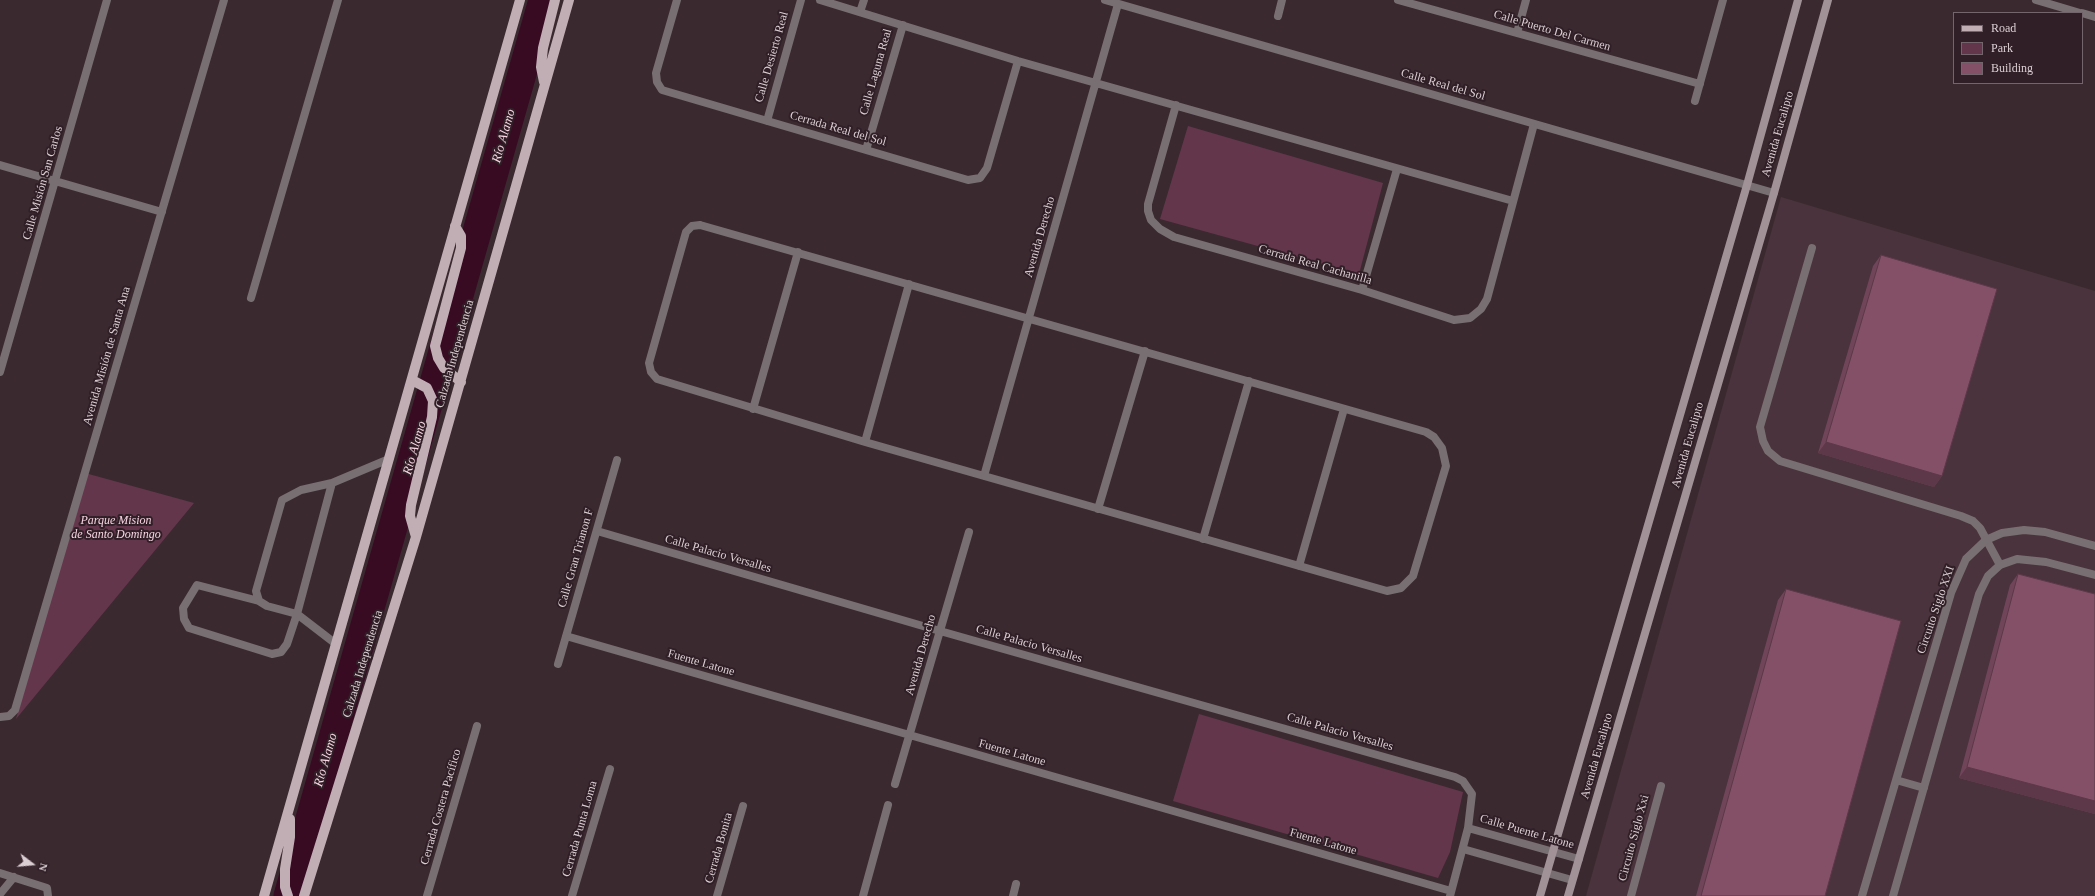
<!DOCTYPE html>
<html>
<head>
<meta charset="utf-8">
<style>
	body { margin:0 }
	#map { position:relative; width:2095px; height:896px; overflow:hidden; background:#3b2930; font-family:"Times New Roman",serif }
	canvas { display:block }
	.legend { position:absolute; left:1953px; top:12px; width:130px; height:72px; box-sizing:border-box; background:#301f26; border:1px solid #74656c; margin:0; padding:5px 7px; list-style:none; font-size:12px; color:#dbcfd4 }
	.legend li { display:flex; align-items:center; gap:8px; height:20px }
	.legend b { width:20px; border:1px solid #74656c }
	.north { position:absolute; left:12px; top:844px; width:40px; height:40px; -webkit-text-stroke:3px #301f26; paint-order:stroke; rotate:106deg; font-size:11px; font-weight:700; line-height:16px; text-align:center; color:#dbcfd4 }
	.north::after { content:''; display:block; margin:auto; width:14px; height:18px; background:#dbcfd4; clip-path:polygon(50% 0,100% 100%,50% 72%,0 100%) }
</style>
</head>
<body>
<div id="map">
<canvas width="2095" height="896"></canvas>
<ul class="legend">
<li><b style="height:5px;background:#c1aeb5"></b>Road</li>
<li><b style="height:11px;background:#64364b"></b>Park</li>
<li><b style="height:11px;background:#835067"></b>Building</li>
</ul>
<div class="north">N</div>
</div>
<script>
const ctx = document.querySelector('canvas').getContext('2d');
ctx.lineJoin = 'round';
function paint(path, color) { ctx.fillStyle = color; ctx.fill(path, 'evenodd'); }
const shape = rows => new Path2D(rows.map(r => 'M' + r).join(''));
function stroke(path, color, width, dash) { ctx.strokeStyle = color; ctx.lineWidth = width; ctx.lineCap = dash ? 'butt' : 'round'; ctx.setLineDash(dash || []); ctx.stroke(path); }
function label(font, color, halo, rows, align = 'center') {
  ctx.font = font + ' "Times New Roman",serif'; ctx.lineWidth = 4; ctx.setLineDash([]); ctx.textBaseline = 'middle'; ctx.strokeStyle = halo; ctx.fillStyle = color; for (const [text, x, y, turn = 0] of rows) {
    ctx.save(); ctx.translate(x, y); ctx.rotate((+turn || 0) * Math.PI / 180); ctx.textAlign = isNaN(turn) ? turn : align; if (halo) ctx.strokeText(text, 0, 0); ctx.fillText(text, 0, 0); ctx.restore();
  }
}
paint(shape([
	[1781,197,2095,291,2095,896,1586,896]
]), '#4a333c');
paint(shape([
	[1188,126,1383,183,1359,274,1160,219],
	[85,473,194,503,16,719],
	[1199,714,1463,792,1450,852,1438,878,1173,801]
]), '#64364b');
stroke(shape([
	[288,896,543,0]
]), '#380b23', 29);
stroke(shape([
	[2036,0,2080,13],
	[2082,13,2095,17],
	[1812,248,1760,427,1763,441,1768,451,1780,461,1961,516,1973,521,1980,528,2000,565],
	[259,601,197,585,183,608,184,619,189,628,272,654,281,652,287,644,297,614,332,483],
	[336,644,297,614,267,606,259,601,256,591,282,500,301,490,332,483,389,459],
	[0,873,47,888,48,896],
	[0,894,14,877],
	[1631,896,1661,786]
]), '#786f72', 8);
stroke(shape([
	[677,0,656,73,657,82,662,90,968,180,980,178,987,168,1018,61],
	[820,0,1018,61,1513,201],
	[1105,0,1774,193],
	[1398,0,1700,84],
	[860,12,864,0],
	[1278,16,1282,0],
	[1517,33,1526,0],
	[1695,101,1723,0],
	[1176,105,1148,204,1148,211,1151,220,1160,229,1174,237,1362,290,1454,320,1470,318,1481,309,1487,299,1534,124],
	[767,121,801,0],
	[866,150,903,25],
	[0,165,162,212],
	[700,225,1426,432,1434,437,1442,448,1446,466,1413,576,1401,588,1387,591,865,442,657,379,651,372,649,363,686,232,692,226,700,225],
	[1362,290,1397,169],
	[251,298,338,0],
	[0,372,107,0],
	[753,409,798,252],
	[865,442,909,284],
	[984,476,1118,4],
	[1098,509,1145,351],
	[597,531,940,631,1455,777,1463,781,1472,794,1468,828,1450,896],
	[1203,539,1249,381],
	[1299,566,1344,409],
	[566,636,1451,891],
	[558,664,617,460],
	[0,717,9,716,15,710,224,0],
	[1896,780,1924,788],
	[895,784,969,532],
	[1468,828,1579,859],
	[1463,849,1572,880],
	[427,896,477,726],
	[572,896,610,769],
	[717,896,743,806],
	[863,896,888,805],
	[1013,896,1016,884],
	[1862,896,1951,593,1966,559,1986,540,2002,533,2024,530,2045,532,2095,546],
	[1893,896,1979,594,1988,576,2000,565,2017,559,2046,562,2095,575]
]), '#786f72', 8);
stroke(shape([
	[1540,896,1747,185,1798,0],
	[1568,896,1774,193,1828,0]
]), '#a19298', 8);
stroke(shape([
	[544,82,541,67,543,48,555,0],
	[455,226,461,236,461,248,435,346,438,358,444,368,461,382],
	[412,380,427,388,433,401,432,417,411,505,410,516,416,537],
	[264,896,520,0],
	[288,896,285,887,285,869,290,837,290,819],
	[304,896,416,537,569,0]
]), '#c1aeb5', 10);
paint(shape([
	[1881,255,1942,476,1934,487,1818,453,1873,266],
	[2018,574,2095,594,2095,814,1959,778,2010,585],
	[1786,589,1825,896,1696,896,1778,600]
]), '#714559');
paint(shape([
	[1826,442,1942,476,1934,487,1818,453],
	[1967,767,2095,801,2095,814,1959,778]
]), '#5c3848');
const building = shape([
	[1881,255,1997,289,1942,476,1826,442,1881,255],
	[2018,574,2095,594,2095,801,1967,767,2018,574],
	[1786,589,1901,621,1825,896,1701,896,1786,589]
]);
paint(building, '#835067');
stroke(building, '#5c3848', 1);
label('12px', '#dbcfd4', '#301f26', [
	["Calle Puerto Del Carmen",1552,31,16],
	["Calle Desierto Real",772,57,-74],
	["Calle Laguna Real",876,72,-74],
	["Calle Real del Sol",1443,85,16],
	["Cerrada Real del Sol",838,129,16],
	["Avenida Eucalipto",1778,134,-74],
	["Calle Misión San Carlos",43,183,-74],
	["Avenida Derecho",1040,237,-74],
	["Cerrada Real Cachanilla",1315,265,16],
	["Calzada Independencia",455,354,-74],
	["Avenida Misión de Santa Ana",107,356,-74],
	["Avenida Eucalipto",1688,445,-74],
	["Calle Palacio Versalles",718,554,16],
	["Calle Gran Trianon F",576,558,-74],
	["Circuito Siglo XXI",1936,610,-71],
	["Calle Palacio Versalles",1029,644,16],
	["Avenida Derecho",921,655,-74],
	["Fuente Latone",701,663,16],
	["Calzada Independencia",363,664,-73],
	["Calle Palacio Versalles",1340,732,16],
	["Fuente Latone",1012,753,16],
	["Avenida Eucalipto",1597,756,-74],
	["Cerrada Costera Pacífico",441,807,-74],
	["Cerrada Punta Loma",580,829,-74],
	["Calle Puente Latone",1527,832,16],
	["Circuito Siglo Xxi",1634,838,-75],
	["Fuente Latone",1323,842,16],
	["Cerrada Bonita",719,848,-74]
]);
label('italic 12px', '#f7d4e2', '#301f26', [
	["Parque Mision",116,521],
	["de Santo Domingo",116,535]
]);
label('italic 13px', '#f9d6e4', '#301f26', [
	["Río Alamo",504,136,-74],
	["Río Alamo",415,448,-74],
	["Río Alamo",326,760,-74]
]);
</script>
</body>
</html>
